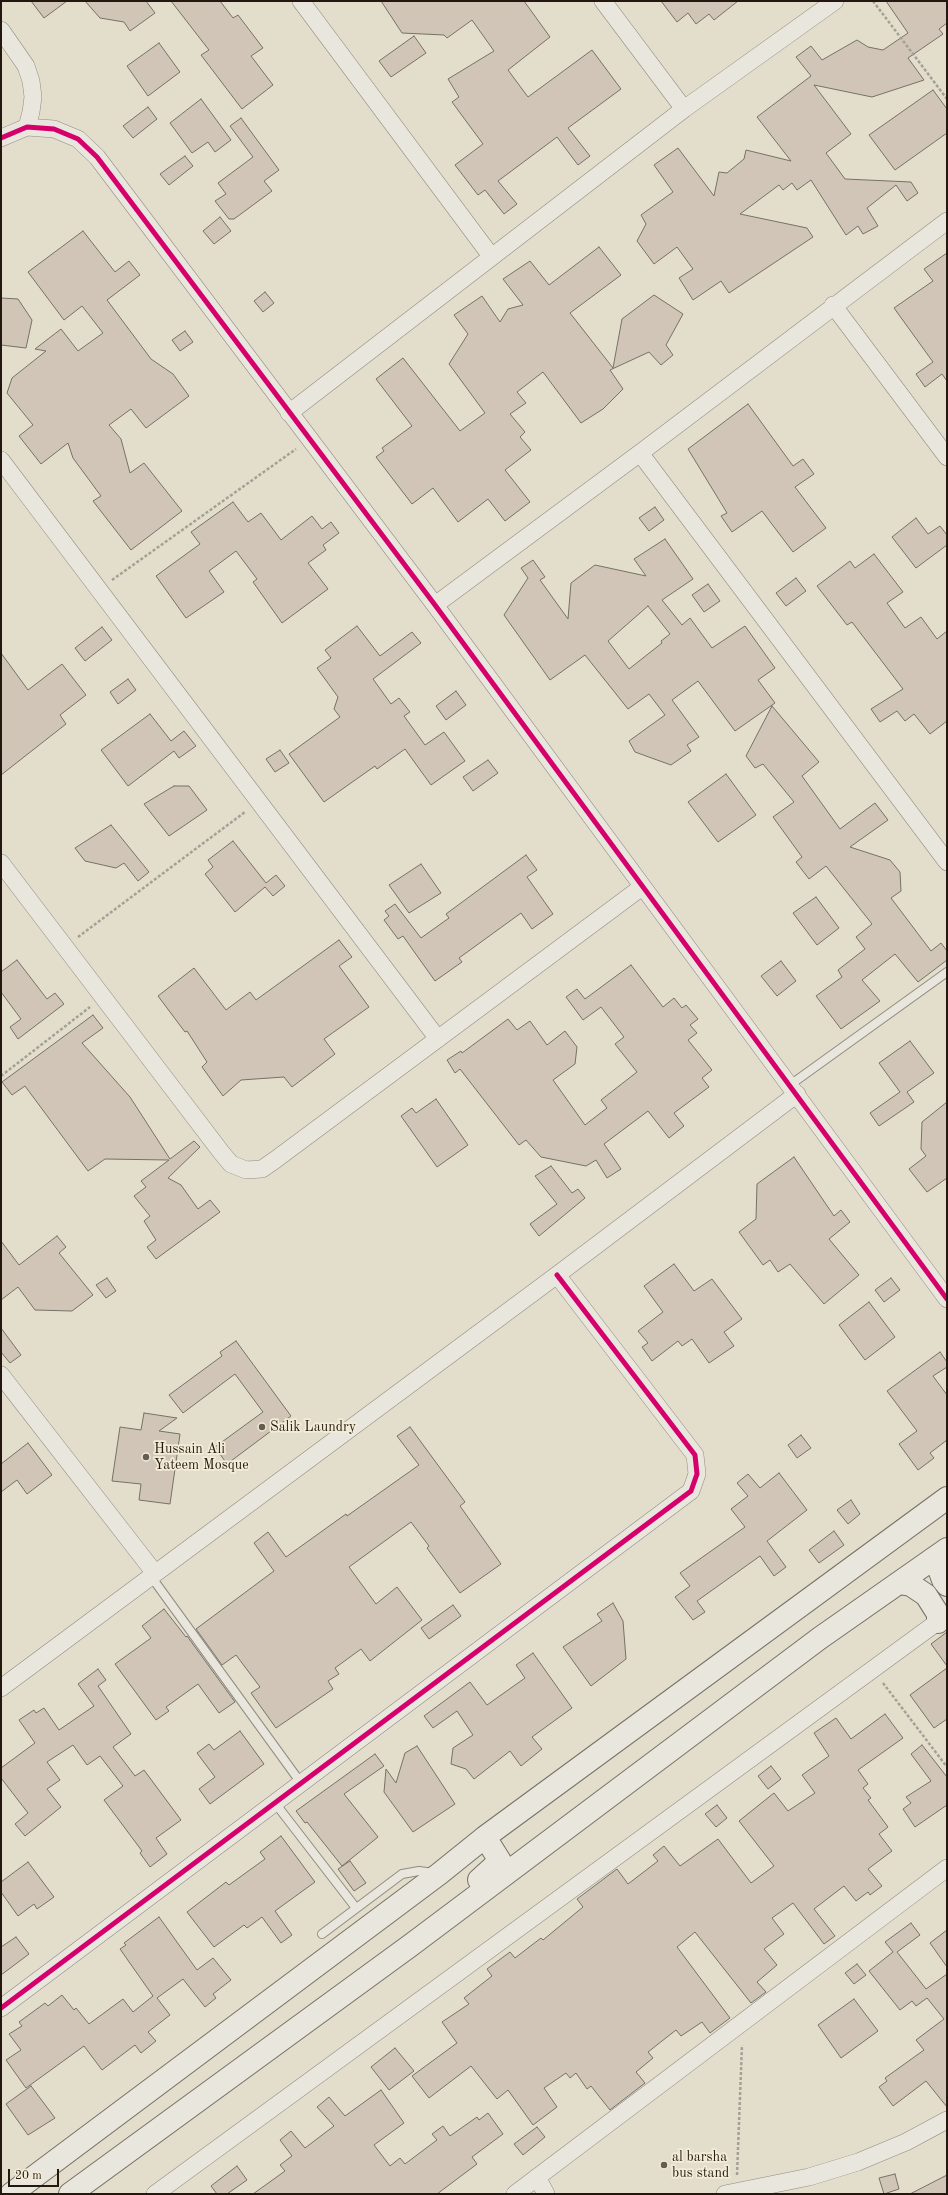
<!DOCTYPE html>
<html>
<head>
<meta charset="utf-8">
<style>
	body { margin:0 }
	#map { position:relative; width:948px; height:2195px; overflow:hidden; background:#e3ddcb; font-family:"Old Standard TT",serif }
	canvas { display:block }
	.frame { position:absolute; inset:0; border:2px solid #23170f; pointer-events:none }
	.scale { position:absolute; left:8px; top:2169px; width:51px; height:18px; box-sizing:border-box; border:2px solid #23170f; border-top:0; padding-left:5px; font-size:12px; line-height:14px; white-space:nowrap; color:#23170f; -webkit-text-stroke:3px #f3edd7; paint-order:stroke }
</style>
</head>
<body>
<div id="map">
<canvas width="948" height="2195"></canvas>
<div class="frame"></div>
<div class="scale">20 m</div>
</div>
<script>
const ctx = document.querySelector('canvas').getContext('2d');
ctx.lineJoin = 'round';
function paint(path, color) { ctx.fillStyle = color; ctx.fill(path, 'evenodd'); }
const shape = rows => new Path2D(rows.map(r => 'M' + r).join(''));
function stroke(path, color, width, dash) { ctx.strokeStyle = color; ctx.lineWidth = width; ctx.lineCap = dash ? 'butt' : 'round'; ctx.setLineDash(dash || []); ctx.stroke(path); }
function label(font, color, halo, rows, align = 'center') {
  ctx.font = font + ' "Old Standard TT",serif'; ctx.lineWidth = 3.5; ctx.setLineDash([]); ctx.textBaseline = 'middle'; ctx.strokeStyle = halo; ctx.fillStyle = color; for (const [text, x, y, turn = 0] of rows) {
    ctx.save(); ctx.translate(x, y); ctx.rotate((+turn || 0) * Math.PI / 180); ctx.textAlign = isNaN(turn) ? turn : align; if (halo) ctx.strokeText(text, 0, 0); ctx.fillText(text, 0, 0); ctx.restore();
  }
}
const building = shape([
	[31,1,67,1,44,18,31,1],
	[85,1,146,1,155,13,130,31,124,22,100,18,85,1],
	[171,1,220,1,233,18,238,15,263,48,251,56,273,85,242,109,201,55,209,50,171,1],
	[381,1,524,1,550,37,508,70,528,97,592,50,621,89,568,128,590,156,578,165,557,137,498,181,517,204,504,214,485,190,478,195,455,165,483,144,452,102,459,97,448,79,494,51,472,20,447,38,444,35,402,33,381,1],
	[661,1,738,1,714,20,709,14,696,24,688,13,677,22,661,1],
	[886,1,947,1,947,23,939,29,943,34,908,58,924,80,872,97,814,85,851,134,826,153,845,179,911,182,918,193,907,201,896,185,867,208,878,226,863,234,858,226,846,235,811,180,797,190,792,183,783,190,779,185,740,214,807,228,813,237,729,293,721,281,693,300,679,278,693,269,677,247,654,264,637,241,646,224,641,215,673,192,654,165,678,148,714,196,719,172,727,173,744,159,746,150,791,161,757,117,811,76,796,57,811,46,822,60,857,40,868,47,883,50,908,33,886,1],
	[414,36,426,53,391,77,379,61,414,36],
	[159,43,180,72,148,96,127,66,159,43],
	[933,90,947,109,947,133,895,170,869,135,933,90],
	[201,99,231,140,215,152,208,142,192,153,170,123,201,99],
	[148,107,157,119,133,138,123,126,148,107],
	[241,118,279,170,264,181,272,191,234,219,229,219,215,201,226,194,218,183,253,157,230,126,241,118],
	[185,156,193,166,169,185,160,174,185,156],
	[220,217,231,231,214,244,203,231,220,217],
	[83,231,115,272,129,261,140,275,107,300,151,359,173,374,189,396,146,428,131,409,109,425,121,439,130,473,144,463,182,511,131,550,93,501,101,496,73,458,68,443,41,464,19,436,33,425,7,393,12,378,46,351,35,349,61,329,78,351,103,333,82,306,64,320,28,272,83,231],
	[599,247,621,275,570,313,613,368,622,319,654,295,683,314,666,345,673,355,661,365,649,352,610,370,623,389,603,409,581,423,543,372,517,392,526,403,510,414,525,432,520,437,531,450,505,470,530,502,505,521,488,499,458,522,433,488,412,504,376,457,384,451,382,448,412,426,376,379,403,358,460,431,485,413,449,364,468,334,454,315,482,296,500,322,508,309,523,305,503,279,530,261,549,285,599,247],
	[947,253,947,381,942,374,925,387,916,374,933,362,894,308,933,281,924,269,947,253],
	[265,292,274,303,263,312,254,301,265,292],
	[1,298,18,299,32,320,26,348,1,345,1,298],
	[185,331,193,342,180,351,172,340,185,331],
	[748,404,793,466,803,459,814,474,795,487,826,528,793,552,762,511,732,532,721,516,727,513,688,449,748,404],
	[233,502,248,522,261,513,281,540,312,516,322,529,331,522,339,533,323,545,326,550,308,563,328,589,282,623,253,582,257,579,236,551,209,571,224,592,186,618,156,576,200,544,191,532,233,502],
	[655,507,664,520,649,531,639,518,655,507],
	[916,518,928,534,940,526,947,535,947,545,916,568,892,537,916,518],
	[665,539,693,579,662,600,682,625,690,618,712,648,745,626,775,668,758,680,775,703,735,731,698,681,672,700,699,737,687,745,691,751,671,765,635,752,629,741,665,715,649,694,628,709,585,655,550,680,504,615,528,578,521,568,533,560,545,577,540,580,568,619,571,583,595,565,646,576,634,559,665,539],
	[648,606,670,634,661,641,662,643,629,669,608,641,648,606],
	[874,554,903,592,887,603,905,628,921,617,937,639,947,631,947,721,930,734,914,714,905,721,897,711,880,722,871,709,903,689,852,622,847,625,817,586,850,561,855,568,874,554],
	[796,578,806,591,786,606,776,593,796,578],
	[708,584,720,601,704,612,692,595,708,584],
	[357,626,380,656,412,632,421,643,373,679,391,704,399,698,410,712,404,716,425,745,444,732,465,761,431,785,405,749,377,769,375,766,324,802,289,754,340,717,334,709,338,697,317,668,331,658,325,650,357,626],
	[102,627,112,640,85,661,75,648,102,627],
	[1,653,28,690,62,664,86,695,60,715,66,724,1,775,1,653],
	[128,679,136,690,118,704,110,692,128,679],
	[456,691,466,705,446,720,436,706,456,691],
	[772,706,819,762,802,776,840,829,875,803,888,820,850,847,890,860,900,872,901,891,891,898,931,951,941,943,947,951,947,960,918,982,895,954,862,980,880,1001,841,1029,816,996,842,977,838,970,865,949,856,937,872,924,826,866,809,879,796,862,802,857,773,817,794,802,763,764,755,768,746,756,772,706],
	[150,714,171,741,184,731,196,746,179,758,174,751,128,786,101,750,150,714],
	[280,750,289,763,275,772,266,759,280,750],
	[488,760,498,773,473,791,463,777,488,760],
	[726,774,756,815,718,842,688,802,726,774],
	[174,786,189,786,207,810,169,836,144,804,174,786],
	[111,825,149,872,138,881,124,863,116,868,85,861,75,848,111,825],
	[233,841,266,883,276,875,285,886,273,896,265,887,235,912,205,874,213,867,208,860,233,841],
	[526,855,537,870,527,877,553,914,532,929,521,913,459,958,462,962,435,981,403,936,398,939,384,920,389,916,385,911,395,904,421,938,449,918,446,914,526,855],
	[421,864,441,893,409,913,389,885,421,864],
	[816,897,839,928,817,945,793,913,816,897],
	[339,940,352,957,339,966,369,1007,324,1039,335,1054,292,1087,284,1077,241,1080,223,1096,202,1067,207,1062,187,1031,185,1032,158,996,194,968,226,1010,250,992,256,1000,339,940],
	[17,960,47,999,55,993,64,1004,18,1039,10,1027,21,1019,1,992,1,972,17,960],
	[781,961,796,981,777,996,761,976,781,961],
	[631,965,663,1007,674,998,682,1008,686,1005,698,1019,690,1025,697,1033,688,1040,712,1070,702,1078,709,1087,674,1113,684,1126,669,1138,648,1111,604,1144,621,1169,607,1178,596,1160,586,1166,541,1157,526,1140,519,1145,460,1069,455,1073,447,1060,461,1051,462,1053,508,1019,517,1030,530,1021,547,1045,565,1031,577,1047,575,1064,553,1080,585,1125,607,1108,601,1100,637,1072,615,1044,624,1037,601,1007,583,1020,566,997,577,989,585,999,631,965],
	[93,1015,103,1028,82,1043,130,1097,170,1159,194,1141,200,1147,168,1178,181,1185,198,1209,210,1200,220,1212,156,1259,147,1247,156,1240,144,1221,150,1216,134,1196,146,1187,141,1181,169,1160,105,1159,88,1171,25,1086,12,1095,2,1082,93,1015],
	[910,1041,934,1073,907,1092,914,1102,879,1126,870,1113,900,1092,879,1063,910,1041],
	[436,1099,468,1145,437,1167,401,1116,412,1108,416,1113,436,1099],
	[947,1102,947,1178,927,1192,909,1169,926,1156,921,1149,922,1122,947,1102],
	[794,1157,834,1216,841,1210,850,1222,829,1239,859,1275,824,1304,790,1264,778,1272,770,1260,763,1265,739,1232,756,1219,757,1184,794,1157],
	[551,1166,572,1193,578,1189,585,1198,539,1236,530,1224,557,1204,535,1176,551,1166],
	[57,1236,66,1247,59,1253,93,1295,72,1311,35,1310,18,1287,1,1300,1,1241,19,1265,57,1236],
	[674,1264,694,1291,712,1279,742,1319,724,1332,734,1346,709,1363,692,1339,682,1346,678,1341,652,1361,642,1347,648,1343,638,1331,663,1312,644,1286,674,1264],
	[107,1278,116,1291,106,1298,96,1285,107,1278],
	[891,1278,900,1290,884,1302,875,1290,891,1278],
	[869,1302,895,1337,865,1360,839,1325,869,1302],
	[1,1328,21,1355,10,1363,1,1352,1,1328],
	[236,1341,291,1416,227,1464,215,1447,263,1412,235,1374,183,1413,169,1395,222,1356,220,1352,236,1341],
	[940,1352,947,1362,947,1367,933,1376,947,1395,947,1440,930,1453,934,1458,918,1470,899,1444,917,1431,887,1391,940,1352],
	[144,1413,177,1418,159,1431,180,1434,170,1504,139,1500,141,1484,112,1481,120,1427,141,1430,144,1413],
	[410,1427,465,1502,460,1506,501,1564,460,1593,427,1548,429,1546,411,1522,349,1567,376,1604,397,1587,422,1620,370,1661,361,1649,335,1668,339,1674,328,1681,333,1689,276,1728,251,1693,260,1687,236,1655,222,1665,196,1629,274,1571,254,1543,268,1532,286,1557,346,1514,347,1516,419,1465,397,1436,410,1427],
	[801,1435,811,1448,797,1458,788,1445,801,1435],
	[28,1443,52,1475,27,1494,17,1480,1,1492,1,1464,28,1443],
	[779,1473,807,1510,767,1541,786,1567,774,1576,760,1556,697,1601,705,1612,693,1620,675,1597,690,1586,680,1573,745,1527,731,1509,748,1496,737,1483,748,1474,760,1488,779,1473],
	[851,1500,860,1514,848,1524,837,1510,851,1500],
	[834,1531,844,1545,819,1563,809,1550,834,1531],
	[613,1603,623,1621,626,1659,591,1686,563,1647,602,1621,597,1614,613,1603],
	[453,1605,461,1616,429,1639,421,1628,453,1605],
	[164,1609,186,1637,187,1636,235,1702,219,1713,198,1684,166,1707,169,1711,156,1720,115,1664,151,1638,142,1626,164,1609],
	[947,1632,947,1666,931,1644,947,1632],
	[533,1653,572,1708,532,1737,542,1749,521,1766,510,1751,474,1779,466,1769,451,1764,453,1748,473,1735,457,1711,433,1728,424,1716,470,1682,487,1705,525,1678,516,1665,533,1653],
	[947,1668,947,1719,934,1728,910,1695,947,1668],
	[98,1669,106,1680,98,1686,131,1734,113,1747,135,1776,144,1770,181,1820,156,1838,167,1854,150,1867,140,1853,142,1851,104,1800,123,1786,100,1756,87,1765,73,1745,47,1762,60,1780,47,1789,61,1807,25,1836,15,1824,28,1813,1,1778,1,1768,35,1743,19,1720,34,1710,36,1713,44,1708,59,1730,94,1706,78,1684,98,1669],
	[885,1714,903,1738,858,1770,868,1784,863,1788,871,1798,868,1800,888,1827,879,1834,892,1851,868,1869,882,1886,870,1895,868,1892,856,1901,844,1886,814,1909,835,1936,824,1944,793,1903,772,1918,784,1934,764,1949,777,1965,757,1982,766,1992,751,2003,695,1932,677,1947,730,2018,710,2033,702,2022,681,2036,676,2030,648,2052,653,2058,636,2072,645,2083,610,2110,591,2086,587,2089,576,2073,570,2078,566,2073,544,2088,557,2107,533,2125,508,2090,497,2099,471,2066,429,2098,412,2076,457,2043,442,2022,469,2004,464,1998,492,1976,487,1969,510,1952,515,1958,541,1938,543,1940,583,1907,577,1899,617,1869,628,1884,658,1861,653,1855,664,1846,680,1866,718,1839,751,1883,774,1866,739,1821,774,1793,788,1811,815,1793,802,1775,829,1756,814,1733,836,1718,851,1739,885,1714],
	[240,1731,264,1764,210,1804,199,1789,215,1777,197,1753,209,1744,214,1750,240,1731],
	[922,1745,947,1777,947,1805,915,1827,903,1809,911,1803,906,1797,931,1781,911,1754,922,1745],
	[417,1746,455,1804,413,1832,384,1792,386,1769,396,1783,405,1753,417,1746],
	[375,1754,384,1766,344,1794,378,1837,342,1866,307,1822,305,1823,296,1811,375,1754],
	[771,1766,781,1779,768,1789,758,1776,771,1766],
	[717,1805,727,1818,716,1827,705,1814,717,1805],
	[281,1836,315,1882,275,1911,292,1935,281,1943,262,1917,247,1928,244,1925,214,1947,187,1912,226,1882,229,1885,265,1859,260,1852,281,1836],
	[350,1861,366,1883,354,1891,338,1869,350,1861],
	[28,1862,54,1897,37,1909,34,1904,18,1916,1,1892,1,1882,28,1862],
	[159,1917,197,1970,213,1958,231,1980,213,1994,216,1998,205,2007,183,1979,157,1998,170,2015,148,2032,156,2041,141,2053,135,2045,102,2070,84,2046,26,2088,6,2060,21,2050,9,2034,22,2026,19,2022,45,2003,48,2006,62,1995,74,2010,76,2008,89,2024,123,1999,133,2012,153,1996,120,1949,126,1945,124,1943,159,1917],
	[911,1923,920,1935,897,1952,926,1989,947,1974,947,2107,926,2081,893,2106,879,2087,887,2081,885,2078,924,2050,916,2040,944,2019,927,1998,916,2006,912,2001,900,2010,869,1971,893,1952,885,1942,911,1923],
	[947,1930,947,1967,930,1943,947,1930],
	[16,1937,29,1954,1,1975,1,1947,16,1937],
	[857,1964,866,1975,854,1984,845,1973,857,1964],
	[854,1999,878,2031,841,2058,818,2025,854,1999],
	[395,2048,414,2071,389,2090,371,2067,395,2048],
	[31,2086,55,2118,28,2135,6,2104,31,2086],
	[381,2090,404,2123,374,2145,390,2166,400,2158,405,2164,437,2140,432,2134,443,2126,450,2136,477,2117,479,2120,488,2113,503,2134,472,2157,477,2164,437,2194,253,2194,285,2171,280,2165,292,2156,280,2140,291,2131,305,2148,334,2126,317,2107,329,2097,345,2116,381,2090],
	[537,2127,545,2137,523,2155,514,2144,537,2127],
	[237,2166,247,2180,227,2194,217,2194,211,2186,237,2166],
	[895,2174,899,2189,884,2194,879,2178,895,2174],
	[947,2175,947,2194,910,2194,947,2175]
]);
paint(building, '#d0c5b7');
stroke(building, '#767167', 1);
const lane = shape([
	[790,1085,947,972],
	[150,1575,301,1783],
	[275,1803,356,1908],
	[322,1934,402,1874,419,1871,434,1873]
]);
const street = shape([
	[301,1,491,256],
	[603,1,684,109],
	[1,30,26,66,31,81,33,97,31,112,27,127],
	[1,138,27,127,54,129,78,139,97,157,435,605,947,1299],
	[833,305,947,457],
	[289,413,684,109,835,1],
	[640,453,947,862],
	[1,460,438,1039],
	[435,605,640,453,947,221],
	[1,863,221,1152,231,1164,246,1170,262,1169,275,1160,642,887],
	[1,1375,154,1572],
	[1,1688,557,1275,797,1094],
	[1,2008,691,1491,697,1474,695,1455,557,1275],
	[537,2177,546,2194],
	[155,2194,947,1615],
	[515,2194,947,1868],
	[725,2194,809,2177,858,2162,906,2142,947,2120]
]);
const secondary = shape([
	[940,1554,939,1569,943,1580,947,1585],
	[899,1583,911,1585,926,1595,938,1614,938,1622],
	[479,1880,500,1861,485,1837],
	[11,2194,439,1874,485,1837,947,1498],
	[70,2194,411,1945,820,1638,947,1549]
]);
stroke(lane, '#918c81', 10);
stroke(street, '#918c81', 18);
stroke(secondary, '#767167', 24);
stroke(shape([
	[873,1,947,99],
	[112,580,296,449],
	[78,937,245,812],
	[1,1076,90,1007],
	[883,1683,947,1767],
	[737,2175,742,2045]
]), '#a3a098', 2.5, [3, 2]);
stroke(lane, '#e9e6dd', 8);
stroke(street, '#e9e6dd', 17);
stroke(secondary, '#e9e6dd', 22);
stroke(shape([
	[1,138,27,127,54,129,78,139,97,157,435,605,947,1299],
	[1,2008,691,1491,697,1474,695,1455,557,1275]
]), '#d6006c', 5);
for (const [x, y, r, color] of [
	[262,1427,4,"#665c51"],
	[146,1457,4,"#665c51"],
	[664,2165,4,"#665c51"]
]) { const dot = new Path2D(); dot.arc(x, y, r, 0, 2 * Math.PI); ctx.fillStyle = color; ctx.fill(dot); stroke(dot, '#f3edd7', 1.5); }
label('14px', '#23170f', '#f3edd7', [
	["Salik Laundry",270,1427],
	["Hussain Ali",154,1449],
	["Yateem Mosque",154,1465],
	["al barsha",672,2157],
	["bus stand",672,2173]
], 'left');
</script>
</body>
</html>
